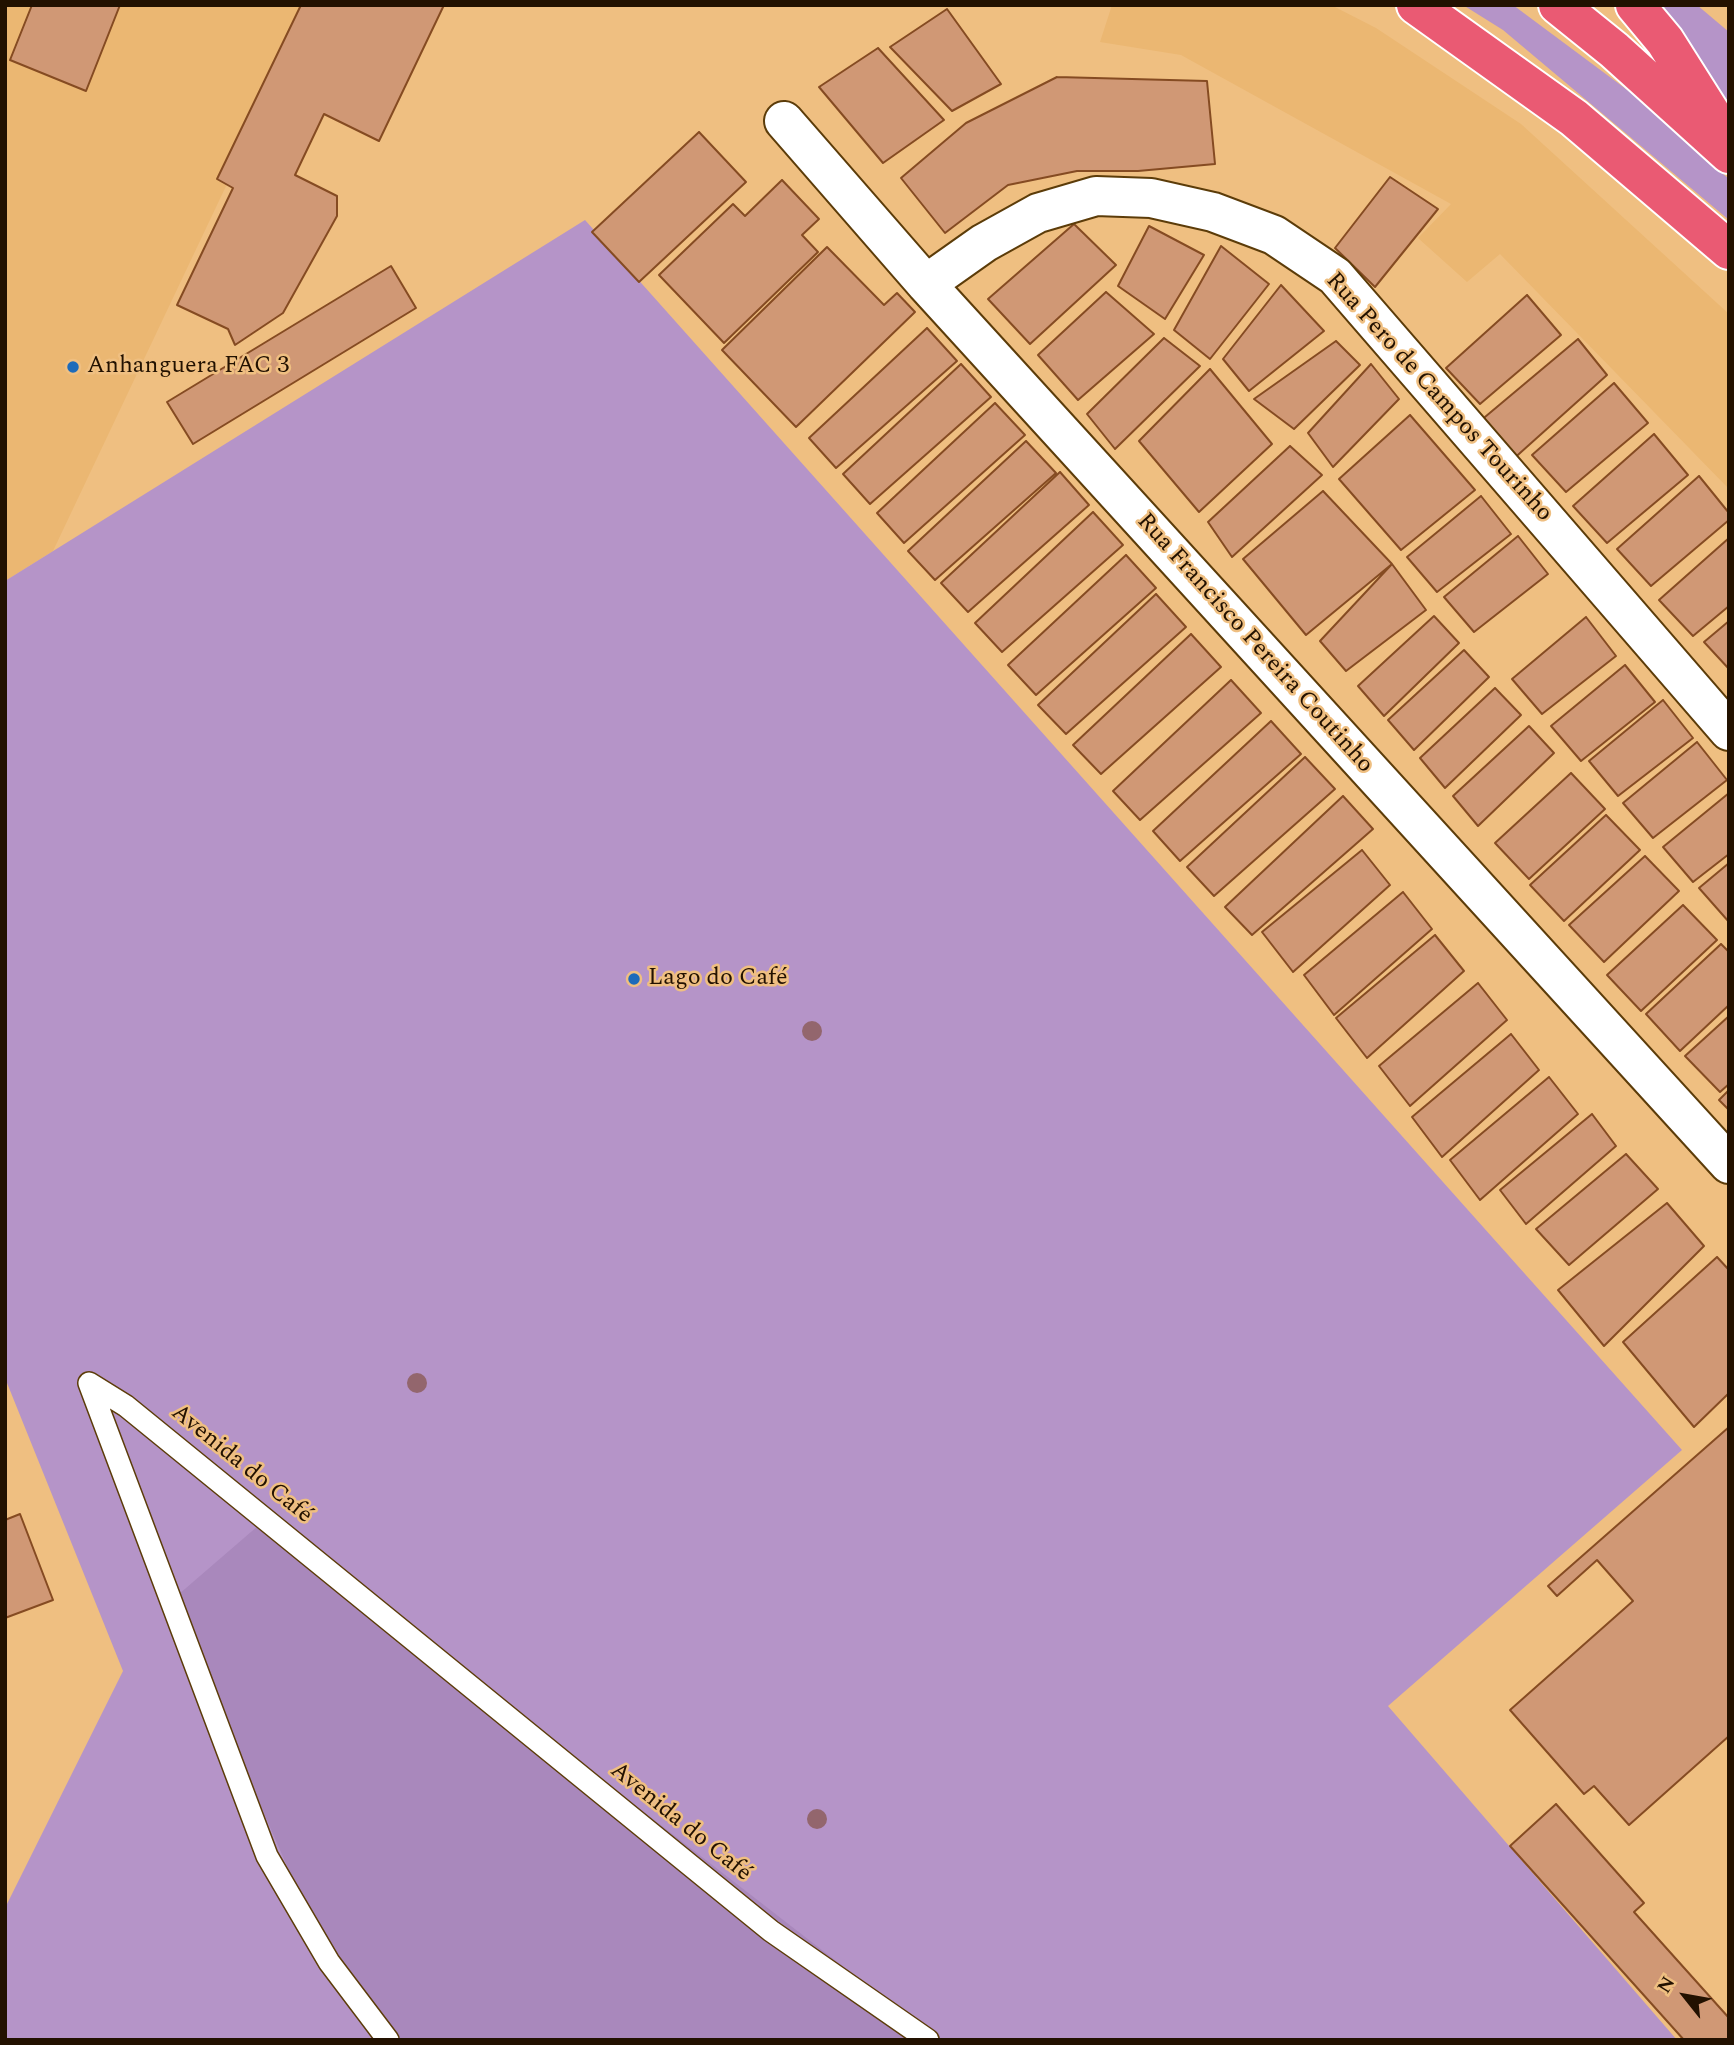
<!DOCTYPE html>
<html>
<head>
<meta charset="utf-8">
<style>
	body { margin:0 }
	#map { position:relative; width:1734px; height:2045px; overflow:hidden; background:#efbf81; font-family:Spectral,serif }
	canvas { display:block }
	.frame { position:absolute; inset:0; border:7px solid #210; pointer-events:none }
	.north { position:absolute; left:1650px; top:1961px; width:70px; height:70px; -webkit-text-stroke:5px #efbf81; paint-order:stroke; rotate:301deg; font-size:19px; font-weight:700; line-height:28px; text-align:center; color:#210 }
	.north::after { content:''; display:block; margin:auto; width:24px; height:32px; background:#210; clip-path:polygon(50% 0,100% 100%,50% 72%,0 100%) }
</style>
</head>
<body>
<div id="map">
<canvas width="1734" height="2045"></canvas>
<div class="frame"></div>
<div class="north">N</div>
</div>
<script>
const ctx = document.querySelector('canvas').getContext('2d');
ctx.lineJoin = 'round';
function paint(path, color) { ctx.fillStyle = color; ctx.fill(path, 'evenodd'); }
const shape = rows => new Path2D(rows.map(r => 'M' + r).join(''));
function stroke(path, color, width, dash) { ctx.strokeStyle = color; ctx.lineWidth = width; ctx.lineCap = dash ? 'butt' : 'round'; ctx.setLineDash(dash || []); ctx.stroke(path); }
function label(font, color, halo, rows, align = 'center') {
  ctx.font = font + ' Spectral,serif'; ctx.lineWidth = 5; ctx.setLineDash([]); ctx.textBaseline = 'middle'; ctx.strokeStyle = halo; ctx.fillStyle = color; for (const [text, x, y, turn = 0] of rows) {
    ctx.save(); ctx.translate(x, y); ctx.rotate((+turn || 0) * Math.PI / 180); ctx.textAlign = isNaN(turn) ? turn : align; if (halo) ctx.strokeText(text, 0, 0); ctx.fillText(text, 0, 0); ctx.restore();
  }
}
paint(shape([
	[5,5,301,5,218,179,227,184,53,551,5,581],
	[1112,5,1331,5,1376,28,1521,124,1729,314,1729,489,1500,254,1467,282,1418,238,1451,204,1181,55,1100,42]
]), '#ebb772');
paint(shape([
	[1463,5,1513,5,1630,92,1729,179,1729,220,1503,30],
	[1662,5,1697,5,1729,32,1729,108,1694,62],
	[585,220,1682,1450,1388,1706,1677,2040,5,2040,5,1908,123,1671,5,1378,5,581]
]), '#b594c8');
paint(shape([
	[266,1519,938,2040,388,2040,329,1962,171,1601]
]), '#a988bc');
const building = shape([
	[32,5,120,5,86,91,10,60,32,5],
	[301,5,444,5,379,141,324,114,295,175,337,196,337,216,283,313,235,345,228,329,177,305,233,188,217,179,301,5],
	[947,9,1001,84,952,111,890,47,947,9],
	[878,48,944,120,883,163,819,87,878,48],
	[1057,77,1207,81,1215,164,1138,171,1077,171,1008,185,945,233,901,178,966,123,1057,77],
	[699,132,746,182,639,282,592,232,699,132],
	[1390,177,1438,209,1375,287,1335,248,1390,177],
	[782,180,819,219,802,235,818,252,724,343,659,275,733,204,745,216,782,180],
	[1074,224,1116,265,1030,344,988,299,1074,224],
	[1149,226,1204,255,1165,319,1118,286,1149,226],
	[1221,246,1269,284,1210,359,1174,330,1221,246],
	[827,247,884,305,897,293,915,312,796,427,722,350,827,247],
	[391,266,416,308,193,444,167,402,391,266],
	[1281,285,1324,331,1249,391,1223,359,1281,285],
	[1106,292,1154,334,1078,400,1038,355,1106,292],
	[1527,295,1561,335,1480,404,1446,368,1527,295],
	[927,328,957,361,836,468,809,438,927,328],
	[1164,338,1200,366,1115,449,1087,414,1164,338],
	[1578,339,1607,375,1510,462,1479,422,1578,339],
	[1336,341,1360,365,1294,429,1254,399,1336,341],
	[961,364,991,397,870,504,843,474,961,364],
	[1371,364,1399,399,1333,467,1308,433,1371,364],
	[1210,369,1272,444,1199,512,1139,441,1210,369],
	[1614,383,1648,423,1566,492,1532,455,1614,383],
	[995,403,1025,435,904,543,877,513,995,403],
	[1410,415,1475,490,1401,550,1339,479,1410,415],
	[1654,434,1688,475,1607,543,1573,506,1654,434],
	[1026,441,1056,473,935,580,908,551,1026,441],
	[1290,446,1322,475,1232,557,1208,522,1290,446],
	[1060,472,1089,505,968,612,941,583,1060,472],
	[1699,476,1729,513,1729,520,1651,586,1617,549,1699,476],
	[1323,491,1392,564,1306,635,1243,559,1323,491],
	[1481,496,1511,534,1437,592,1407,557,1481,496],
	[1093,512,1123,545,1002,652,975,623,1093,512],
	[1518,536,1548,574,1474,632,1444,597,1518,536],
	[1729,538,1729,606,1693,636,1659,600,1729,538],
	[1126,555,1156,588,1036,695,1008,665,1126,555],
	[1392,564,1426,610,1346,671,1320,641,1392,564],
	[1156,594,1186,627,1066,734,1038,705,1156,594],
	[1434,616,1459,643,1384,716,1358,686,1434,616],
	[1586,617,1616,656,1542,714,1512,679,1586,617],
	[1729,621,1729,669,1704,642,1729,621],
	[1191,634,1221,667,1101,774,1073,745,1191,634],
	[1464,650,1489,677,1414,750,1388,720,1464,650],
	[1625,665,1655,702,1581,761,1551,726,1625,665],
	[1231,680,1261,713,1140,820,1113,791,1231,680],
	[1495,688,1521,715,1445,788,1420,758,1495,688],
	[1663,700,1693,738,1618,796,1589,761,1663,700],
	[1271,721,1301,754,1180,861,1153,831,1271,721],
	[1529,726,1554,753,1478,826,1453,796,1529,726],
	[1697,742,1727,780,1653,838,1623,803,1697,742],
	[1305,757,1335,789,1214,896,1187,867,1305,757],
	[1571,773,1605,809,1529,879,1495,843,1571,773],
	[1729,793,1729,854,1693,882,1663,847,1729,793],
	[1343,796,1373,829,1252,935,1225,907,1343,796],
	[1606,815,1640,850,1564,921,1530,885,1606,815],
	[1362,850,1390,885,1293,972,1262,932,1362,850],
	[1645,856,1679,891,1604,962,1569,925,1645,856],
	[1729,863,1729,922,1699,888,1729,863],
	[1403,892,1432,929,1334,1015,1304,975,1403,892],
	[1683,905,1717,940,1641,1011,1607,975,1683,905],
	[1435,935,1464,971,1367,1058,1336,1018,1435,935],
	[1721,944,1729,952,1729,1005,1680,1051,1646,1014,1721,944],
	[1478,983,1507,1020,1410,1106,1379,1066,1478,983],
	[1729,1016,1729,1084,1720,1092,1685,1056,1729,1016],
	[1511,1034,1539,1070,1442,1157,1412,1117,1511,1034],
	[1549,1077,1578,1114,1480,1200,1450,1160,1549,1077],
	[1729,1090,1729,1110,1719,1100,1729,1090],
	[1592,1114,1616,1146,1526,1224,1500,1190,1592,1114],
	[1626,1154,1658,1189,1569,1265,1536,1229,1626,1154],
	[1667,1203,1704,1246,1604,1346,1558,1290,1667,1203],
	[1717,1257,1729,1270,1729,1393,1694,1427,1623,1342,1717,1257],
	[1729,1427,1729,1736,1629,1825,1594,1786,1584,1794,1510,1710,1633,1601,1597,1560,1557,1596,1548,1586,1729,1427],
	[20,1514,53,1600,5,1618,5,1520,20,1514],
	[1556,1804,1644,1903,1634,1912,1729,2018,1729,2040,1684,2040,1510,1846,1556,1804]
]);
paint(building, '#d09875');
stroke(building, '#854b22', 2);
const lane = shape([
	[388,2040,329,1962,267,1856,89,1383,126,1406,771,1931,928,2040]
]);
const street = shape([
	[784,121,926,284,1729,1164],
	[926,284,984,243,1038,213,1096,196,1151,198,1213,212,1274,235,1335,276,1729,731]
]);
const highway = shape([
	[1416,5,1574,118,1729,250],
	[1558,5,1614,50,1729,154],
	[1635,5,1665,41,1722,131]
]);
stroke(lane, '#5c3c09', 24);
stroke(street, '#5c3c09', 42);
stroke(highway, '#fff', 42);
stroke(lane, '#fff', 21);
stroke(street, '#fff', 38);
stroke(highway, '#ea5a73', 38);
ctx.fillStyle = '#93666d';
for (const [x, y] of [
	[812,1031],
	[417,1383],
	[817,1819]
]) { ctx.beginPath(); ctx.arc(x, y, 10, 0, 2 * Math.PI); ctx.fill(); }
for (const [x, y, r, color] of [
	[73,367,7,"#1d6bba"],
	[634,979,7,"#1d6bba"]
]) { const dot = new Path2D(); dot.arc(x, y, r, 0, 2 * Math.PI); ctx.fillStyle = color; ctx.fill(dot); stroke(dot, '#efbf81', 2.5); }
label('24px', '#210', '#efbf81', [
	["Anhanguera FAC 3",87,367],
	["Lago do Café",648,979]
], 'left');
label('24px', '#210', '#efbf81', [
	["Rua Pero de Campos Tourinho",1438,398,48],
	["Rua Francisco Pereira Coutinho",1254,644,48],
	["Avenida do Café",241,1465,39],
	["Avenida do Café",680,1823,39]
]);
</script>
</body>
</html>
